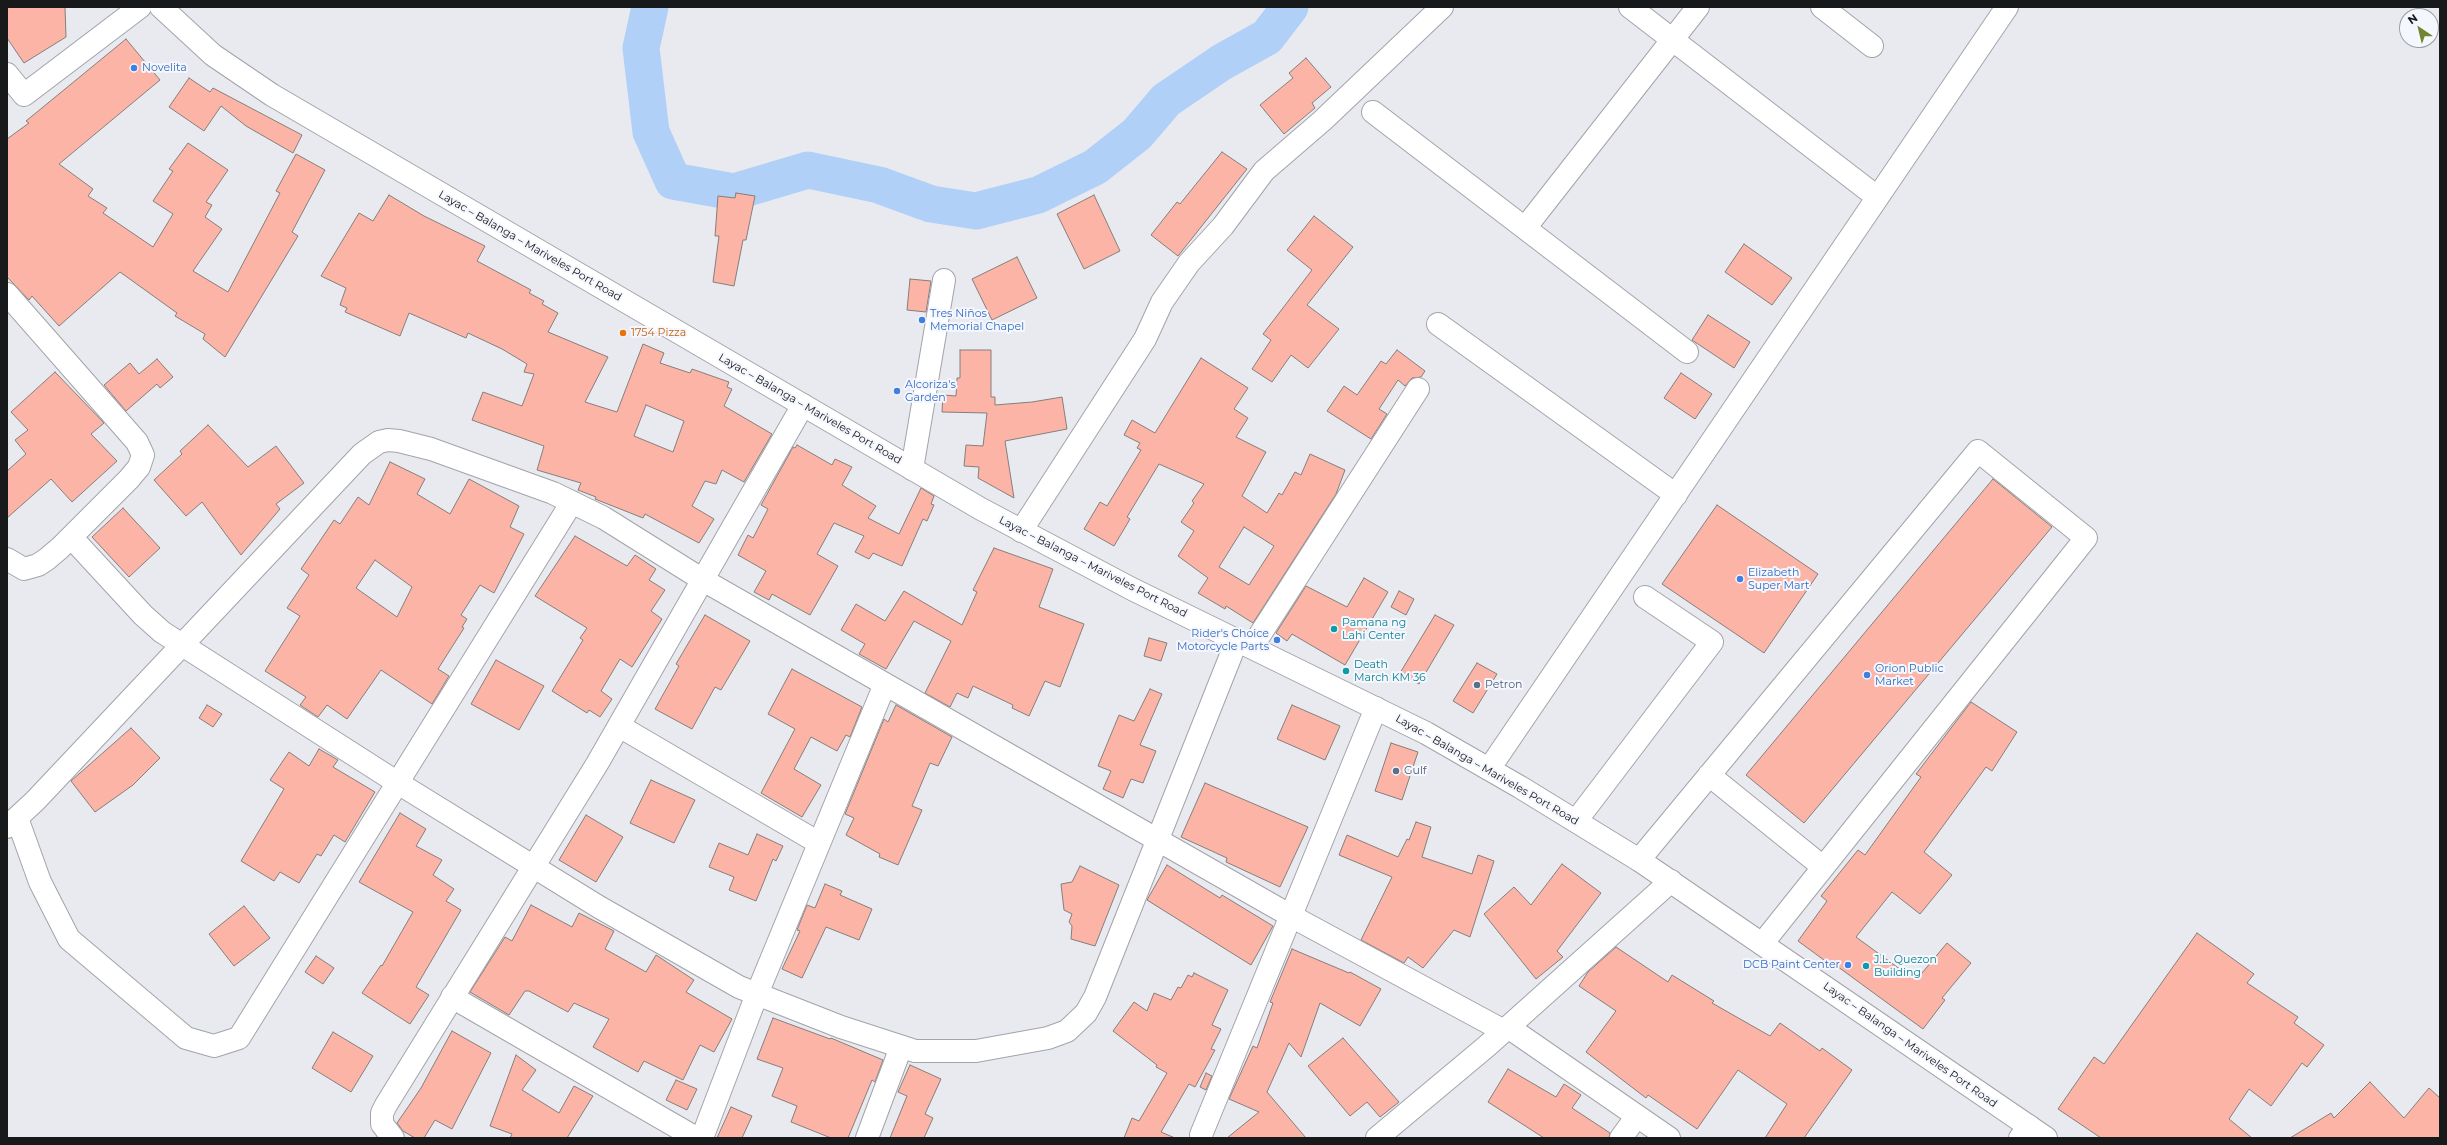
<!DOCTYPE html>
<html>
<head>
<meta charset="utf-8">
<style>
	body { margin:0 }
	#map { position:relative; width:2447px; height:1145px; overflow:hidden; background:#e8eaf0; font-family:Montserrat,sans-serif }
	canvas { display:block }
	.frame { position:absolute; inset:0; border:8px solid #18191b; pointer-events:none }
	.north { position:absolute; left:2399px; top:8px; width:40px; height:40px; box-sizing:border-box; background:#f5f7fe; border:1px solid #9d9ea3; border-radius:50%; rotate:325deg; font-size:11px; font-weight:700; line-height:16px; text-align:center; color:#18191b }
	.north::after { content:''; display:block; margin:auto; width:14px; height:18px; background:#738433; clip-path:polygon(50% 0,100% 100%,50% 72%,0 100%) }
</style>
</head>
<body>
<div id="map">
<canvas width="2447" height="1145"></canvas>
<div class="frame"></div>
<div class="north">N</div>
</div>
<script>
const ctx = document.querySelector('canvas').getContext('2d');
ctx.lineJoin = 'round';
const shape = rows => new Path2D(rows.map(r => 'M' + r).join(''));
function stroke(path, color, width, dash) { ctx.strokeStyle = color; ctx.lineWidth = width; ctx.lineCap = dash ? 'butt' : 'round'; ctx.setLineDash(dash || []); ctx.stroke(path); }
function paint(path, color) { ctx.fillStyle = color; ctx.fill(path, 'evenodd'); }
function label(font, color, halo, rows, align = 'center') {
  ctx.font = font + ' Montserrat,sans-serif'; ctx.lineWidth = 4; ctx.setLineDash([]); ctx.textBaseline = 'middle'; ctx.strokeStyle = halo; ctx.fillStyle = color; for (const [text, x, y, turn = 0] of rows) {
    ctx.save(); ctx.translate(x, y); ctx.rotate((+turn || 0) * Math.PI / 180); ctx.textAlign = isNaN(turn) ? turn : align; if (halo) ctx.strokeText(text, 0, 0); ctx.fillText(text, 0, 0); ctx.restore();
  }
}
stroke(shape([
	[650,7,641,48,651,132,673,181,734,192,808,170,879,185,931,204,976,211,1038,195,1095,167,1137,134,1166,100,1222,62,1267,37,1290,7]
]), '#b1d0f7', 37);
const building = shape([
	[7,7,65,7,66,37,24,63,7,38,7,7],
	[126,39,160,80,59,164,93,189,88,196,107,208,103,213,153,247,173,214,153,201,173,171,169,169,188,143,228,170,206,202,212,205,205,217,222,229,193,271,228,292,280,193,276,191,296,154,325,170,292,232,298,236,225,357,203,339,205,334,175,316,177,313,120,272,59,326,32,296,29,300,7,277,7,139,29,123,26,121,126,39],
	[1306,58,1331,87,1312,103,1315,108,1284,134,1260,105,1293,78,1289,73,1306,58],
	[189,78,210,92,213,88,302,135,293,153,246,126,221,106,204,131,169,107,189,78],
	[1222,152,1247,169,1178,256,1151,235,1177,202,1180,204,1222,152],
	[736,193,755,196,746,240,743,240,734,286,713,282,719,236,715,236,718,196,735,198,736,193],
	[389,195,424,216,485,246,477,261,531,290,529,293,544,301,542,304,558,313,548,332,608,357,585,402,617,412,643,344,664,353,660,363,690,373,692,369,729,382,727,387,732,389,724,406,772,434,744,482,722,470,716,484,705,481,692,506,714,519,699,543,645,514,643,518,595,499,596,497,578,490,581,483,537,470,544,446,472,420,483,392,522,406,534,374,524,372,527,364,502,349,468,333,466,338,409,313,400,336,345,312,347,308,340,305,346,288,321,276,359,213,373,221,389,195],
	[646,405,684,421,673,452,634,436,646,405],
	[1094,195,1120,251,1084,269,1057,214,1094,195],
	[1314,216,1353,247,1307,305,1339,329,1308,368,1291,355,1272,382,1252,369,1271,340,1263,334,1312,270,1287,250,1314,216],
	[1744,244,1792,278,1772,305,1725,272,1744,244],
	[1017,257,1037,298,992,320,972,279,1017,257],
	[910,279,931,281,926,312,907,310,910,279],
	[1708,315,1750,342,1734,368,1692,340,1708,315],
	[960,350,991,350,991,397,995,397,995,405,1032,402,1062,397,1067,429,1005,441,1014,498,978,478,979,467,964,466,966,445,983,446,987,413,942,412,943,395,956,396,957,378,960,378,960,350],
	[1397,350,1425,371,1421,377,1412,378,1405,386,1398,380,1379,409,1387,414,1371,439,1327,411,1344,386,1357,395,1381,361,1386,364,1397,350],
	[1201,358,1248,388,1234,409,1248,418,1236,437,1266,452,1242,496,1267,513,1279,493,1282,495,1295,472,1301,475,1310,454,1345,470,1336,494,1253,623,1226,606,1225,609,1198,593,1208,578,1178,556,1194,531,1181,522,1194,503,1192,501,1204,484,1159,464,1127,517,1130,519,1114,546,1084,529,1100,502,1107,506,1141,450,1137,448,1140,443,1124,435,1132,420,1155,433,1201,358],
	[1244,527,1274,546,1249,585,1219,567,1244,527],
	[157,359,173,377,160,388,157,384,126,411,104,385,130,363,139,374,157,359],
	[55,372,104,423,91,434,117,461,72,502,51,479,7,518,7,471,26,454,15,440,28,430,11,412,55,372],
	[1681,373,1712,394,1695,419,1664,398,1681,373],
	[208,425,248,467,276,446,304,483,276,504,280,509,241,555,202,502,186,516,154,480,182,454,180,451,208,425],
	[797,445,832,465,835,459,852,467,842,485,876,506,868,518,899,534,921,488,934,496,931,504,934,505,927,521,923,519,902,566,873,553,869,559,855,552,864,536,834,523,817,554,838,566,810,615,772,594,769,600,754,592,766,571,738,555,748,535,753,538,768,509,761,505,793,447,795,448,797,445],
	[390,462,425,479,417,494,450,514,469,479,519,506,510,527,524,534,494,593,480,585,461,615,467,619,462,627,464,628,438,669,449,676,432,704,381,670,347,719,327,705,318,717,300,705,306,697,265,671,300,616,287,608,309,575,301,569,334,520,340,524,358,497,369,505,390,462],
	[375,560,412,587,397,617,356,588,375,560],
	[1993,479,2052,527,1804,823,1746,775,1993,479],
	[1717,505,1818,574,1764,653,1662,584,1717,505],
	[123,508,160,548,129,577,92,537,123,508],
	[575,536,627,566,635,555,656,569,649,580,665,590,651,611,662,619,632,667,620,659,601,691,612,699,600,717,589,710,587,713,552,691,583,640,580,638,587,628,535,596,575,536],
	[994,548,1053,569,1039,607,1084,624,1060,687,1045,681,1029,716,1012,708,1013,705,973,686,968,698,957,693,950,707,925,693,951,641,914,621,886,669,859,654,865,644,841,630,856,604,885,621,904,591,962,625,977,592,973,590,994,548],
	[1364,578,1388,592,1345,665,1292,634,1287,641,1276,633,1306,586,1347,607,1364,578],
	[1399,591,1414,599,1406,615,1391,607,1399,591],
	[705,615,750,641,721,690,715,687,692,729,655,709,679,666,676,664,705,615],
	[1435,615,1454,625,1419,684,1400,673,1435,615],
	[1149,638,1167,643,1161,661,1144,656,1149,638],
	[496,660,544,686,519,730,471,704,496,660],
	[1477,663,1497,674,1473,713,1453,701,1477,663],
	[792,669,862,707,850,737,846,735,837,751,811,737,794,769,821,785,802,817,761,793,795,729,768,714,792,669],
	[1150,689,1162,694,1140,745,1156,751,1143,783,1131,779,1123,798,1103,789,1111,771,1098,766,1119,715,1134,721,1150,689],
	[1971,702,2017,732,1992,771,1986,767,1924,852,1952,875,1920,914,1892,892,1856,937,1908,975,1909,974,1917,979,1947,943,1971,963,1942,998,1945,1000,1923,1029,1830,961,1828,963,1798,941,1827,901,1821,896,1858,850,1865,855,1921,777,1916,774,1971,702],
	[207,705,222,714,213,727,199,718,207,705],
	[896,705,952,737,938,766,930,763,912,806,922,810,898,865,879,857,880,854,846,835,854,818,845,814,884,719,888,722,896,705],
	[1292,705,1340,726,1325,760,1277,739,1292,705],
	[131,728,160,758,133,785,95,812,71,781,131,728],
	[1391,743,1418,752,1402,800,1375,791,1391,743],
	[319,749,338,760,333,767,375,792,345,842,334,835,321,856,317,854,299,883,280,872,274,881,241,861,284,789,270,780,289,752,309,766,319,749],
	[651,780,695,800,674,843,630,823,651,780],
	[1205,783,1308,827,1280,887,1226,862,1227,858,1181,837,1205,783],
	[400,813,426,829,416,846,442,860,433,875,454,889,446,901,461,910,416,987,429,995,410,1024,362,993,381,965,382,966,413,912,359,882,400,813],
	[586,815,623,837,596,882,559,860,586,815],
	[1416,822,1431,827,1422,857,1472,874,1478,855,1494,861,1470,937,1454,930,1423,968,1408,957,1404,963,1361,940,1392,877,1339,855,1347,835,1398,857,1407,839,1409,840,1416,822],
	[757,834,783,846,776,861,773,859,756,901,729,890,734,877,709,867,719,843,748,855,757,834],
	[1562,864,1601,893,1557,951,1563,957,1536,979,1484,914,1514,887,1531,905,1562,864],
	[1167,865,1220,898,1222,895,1273,926,1251,965,1147,900,1167,865],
	[1080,866,1119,885,1095,946,1071,939,1072,926,1069,922,1072,914,1064,910,1061,884,1072,882,1080,866],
	[825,884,842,891,840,895,872,909,859,940,826,927,802,978,782,969,800,931,797,930,807,905,815,908,825,884],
	[531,905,572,927,579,913,614,931,605,949,646,972,656,955,694,980,686,992,732,1019,714,1052,700,1045,683,1080,644,1061,638,1072,593,1047,609,1019,574,1003,568,1012,529,991,525,991,509,1015,470,992,505,937,512,941,531,905],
	[244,906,270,938,234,966,209,934,244,906],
	[2197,933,2254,974,2247,983,2298,1017,2294,1023,2324,1045,2307,1067,2302,1063,2271,1106,2249,1089,2229,1119,2252,1138,2101,1138,2058,1109,2094,1057,2104,1064,2197,933],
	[1616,947,1668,982,1672,975,1714,1001,1712,1003,1770,1036,1780,1023,1820,1051,1822,1048,1852,1070,1804,1138,1765,1138,1787,1104,1738,1070,1697,1129,1648,1095,1646,1098,1586,1052,1616,1011,1579,986,1588,972,1616,947],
	[1292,949,1349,973,1350,972,1381,989,1360,1026,1320,1003,1301,1057,1289,1043,1267,1092,1306,1138,1227,1138,1259,1112,1229,1099,1253,1046,1257,1048,1273,1003,1270,1002,1292,949],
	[316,956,334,968,323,984,305,972,316,956],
	[1194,973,1228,990,1212,1025,1221,1029,1211,1049,1215,1050,1195,1087,1189,1084,1161,1132,1175,1138,1124,1138,1132,1118,1139,1121,1167,1073,1156,1067,1157,1065,1113,1031,1134,1002,1147,1011,1154,993,1171,1000,1178,987,1181,988,1188,975,1192,977,1194,973],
	[773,1018,830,1039,831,1038,883,1060,875,1082,872,1080,848,1138,831,1138,791,1122,797,1106,772,1096,783,1068,757,1059,773,1018],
	[452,1031,491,1053,452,1129,435,1120,424,1138,415,1138,403,1131,397,1123,421,1088,452,1031],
	[333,1032,373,1056,351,1092,312,1068,333,1032],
	[1343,1038,1399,1102,1380,1117,1367,1102,1350,1116,1308,1066,1343,1038],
	[516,1055,536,1070,522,1090,559,1113,574,1086,593,1096,567,1138,510,1138,512,1134,490,1126,516,1055],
	[910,1065,941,1079,925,1114,933,1118,924,1138,890,1138,907,1096,898,1092,910,1065],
	[1508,1069,1556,1097,1564,1084,1581,1095,1572,1108,1610,1133,1609,1138,1544,1138,1488,1102,1508,1069],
	[1206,1073,1212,1076,1206,1090,1200,1087,1206,1073],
	[676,1080,697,1089,687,1110,666,1100,676,1080],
	[2370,1082,2404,1118,2429,1088,2440,1098,2440,1138,2290,1138,2331,1113,2334,1118,2370,1082],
	[731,1107,752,1116,742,1138,717,1138,731,1107]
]);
paint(building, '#fbb4a6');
stroke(building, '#857e7c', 1);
const minor = shape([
	[1630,7,1877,197],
	[1822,7,1872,46],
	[7,74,24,95,140,7],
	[1373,112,1687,352],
	[1525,228,1698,7],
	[7,294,137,442,143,455,139,467,129,479,60,548,47,559,38,565,24,569,7,559],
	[1438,324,1676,495],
	[912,469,944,280],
	[1021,531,1145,339,1162,302,1189,263,1223,226,1264,171,1322,121,1442,7],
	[71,537,143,615,162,632,398,783,599,907,739,987,841,1027,915,1051,976,1051,1048,1038,1067,1031,1086,1013,1095,997,1237,640],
	[1252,647,1418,389],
	[619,726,819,843],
	[1489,769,2007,7],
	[1709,775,1823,867],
	[17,818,40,882,69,939,186,1038,214,1046,239,1038,572,502],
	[1576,821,1712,642,1645,597],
	[7,827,35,801,362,454,379,442,388,440,399,441,431,449,553,493,604,518,703,580,1156,839,1291,916,1504,1031],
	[1639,860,1978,451,2086,538,1762,944],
	[452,997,696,1138],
	[1508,1027,1669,1138],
	[1201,1135,1376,708],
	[393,1138,382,1124,382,1113,386,1105,597,764,803,405],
	[702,1138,757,994,885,684],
	[867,1138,901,1047],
	[1377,1138,1487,1046,1671,881],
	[1621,1138,1637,1116],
	[2020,1138,2029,1126]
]);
const major = shape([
	[161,7,213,55,272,95,981,509,1132,589,1426,733,1520,787,1639,860,2046,1138]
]);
stroke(minor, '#a2a4aa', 24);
stroke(major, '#a2a4aa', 24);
stroke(minor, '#fff', 22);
stroke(major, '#fff', 22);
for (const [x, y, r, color] of [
	[134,68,4,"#3f7fe0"],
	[922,320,4,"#3f7fe0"],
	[623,333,4,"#e8710a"],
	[897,391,4,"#3f7fe0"],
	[1740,579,4,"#3f7fe0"],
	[1334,629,4,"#0f9aa8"],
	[1277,640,4,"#3f7fe0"],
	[1346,671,4,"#0f9aa8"],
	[1867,675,4,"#3f7fe0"],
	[1477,685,4,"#5c6f8a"],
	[1396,771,4,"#5c6f8a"],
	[1848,965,4,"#3f7fe0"],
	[1866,966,4,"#0f9aa8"]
]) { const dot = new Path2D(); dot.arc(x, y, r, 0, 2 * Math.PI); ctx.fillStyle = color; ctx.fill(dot); stroke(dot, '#f5f7fe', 1.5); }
label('11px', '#366cbe', '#f5f7fe', [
	["Novelita",142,68],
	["Tres Niños",930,314],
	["Memorial Chapel",930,327],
	["Alcoriza's",905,385],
	["Garden",905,398],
	["Elizabeth",1748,573],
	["Super Mart",1748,586],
	["Rider's Choice",1269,634,"right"],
	["Motorcycle Parts",1269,647,"right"],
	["Orion Public",1875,669],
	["Market",1875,682],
	["DCB Paint Center",1840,965,"right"]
], 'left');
label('11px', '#18191b', '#f5f7fe', [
	["Layac – Balanga – Mariveles Port Road",530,246,30],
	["Layac – Balanga – Mariveles Port Road",810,409,30],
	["Layac – Balanga – Mariveles Port Road",1093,567,27],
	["Layac – Balanga – Mariveles Port Road",1487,770,30],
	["Layac – Balanga – Mariveles Port Road",1910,1045,35]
]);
label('11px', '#c56008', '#f5f7fe', [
	["1754 Pizza",631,333]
], 'left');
label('11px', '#0d838f', '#f5f7fe', [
	["Pamana ng",1342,623],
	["Lahi Center",1342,636],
	["Death",1354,665],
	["March KM 36",1354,678],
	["J.L. Quezon",1874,960],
	["Building",1874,973]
], 'left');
label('11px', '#4e5e75', '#f5f7fe', [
	["Petron",1485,685],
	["Gulf",1404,771]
], 'left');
</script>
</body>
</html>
